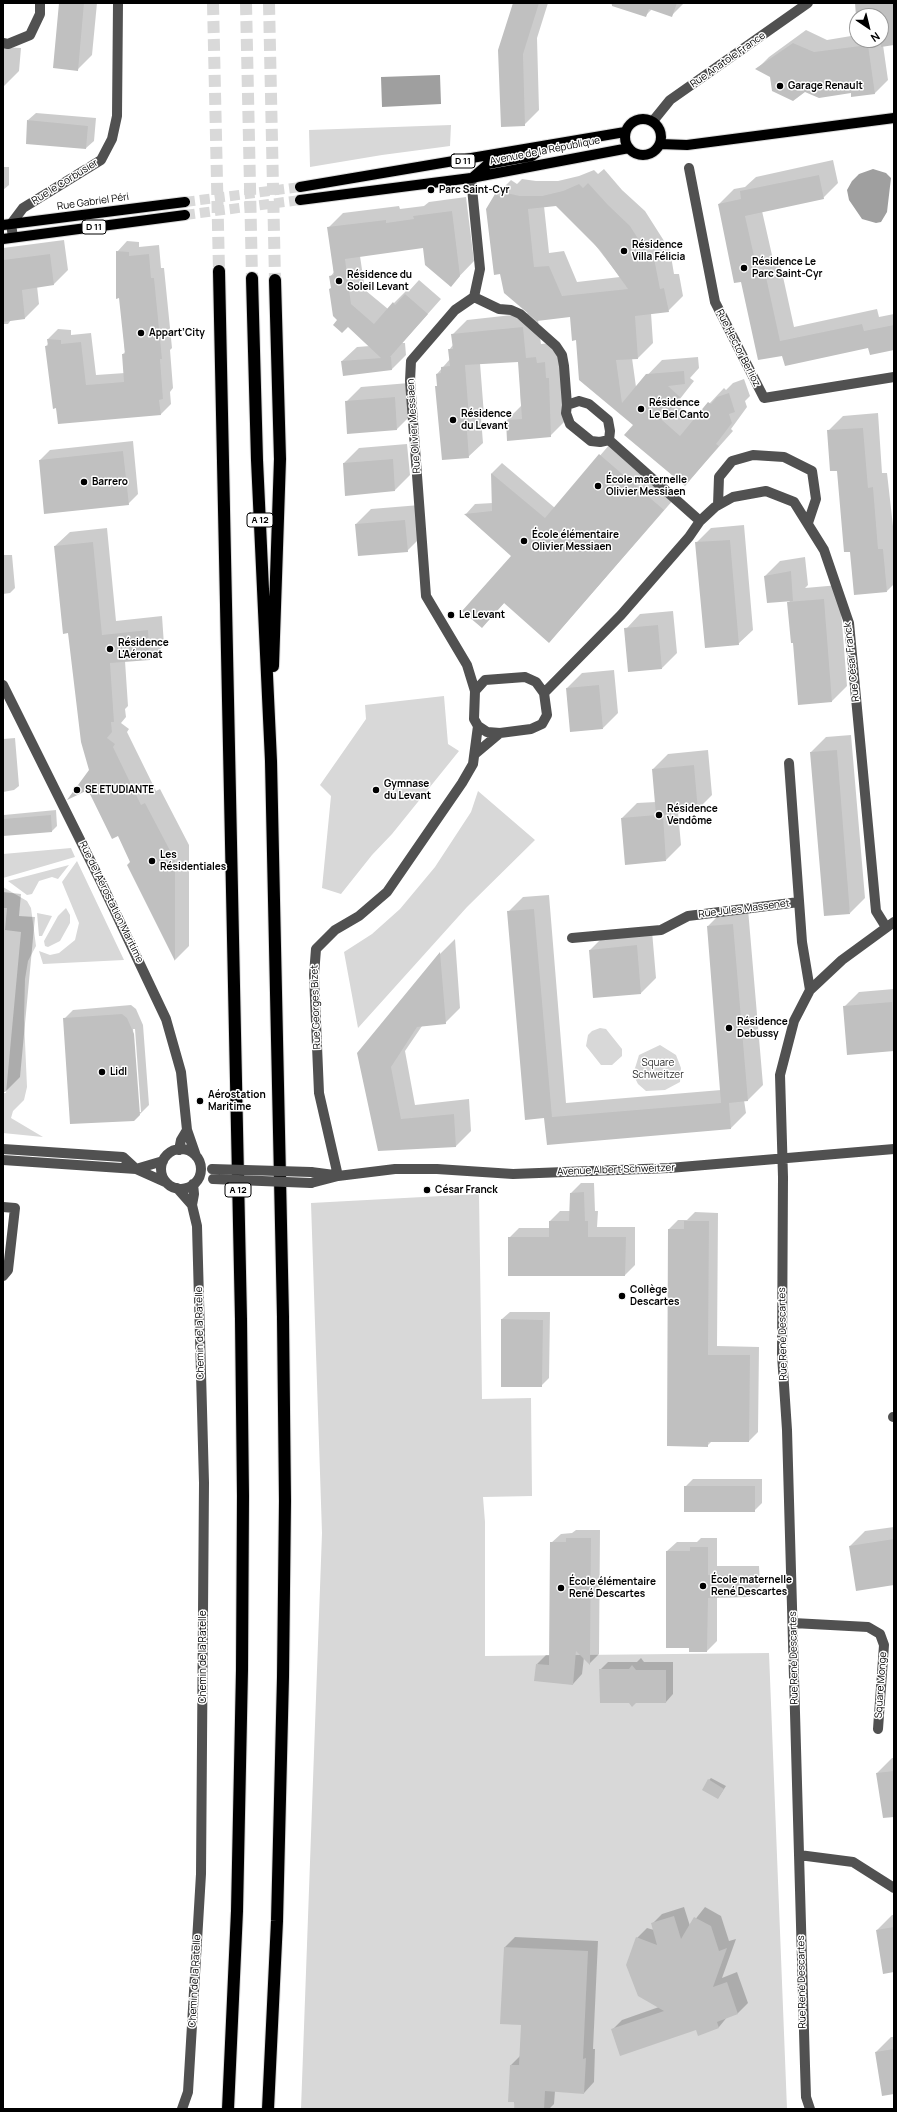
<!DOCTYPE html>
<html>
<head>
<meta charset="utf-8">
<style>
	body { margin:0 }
	#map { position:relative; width:897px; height:2112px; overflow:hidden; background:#fff; font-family:Manrope,sans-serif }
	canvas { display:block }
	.frame { position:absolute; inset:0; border:4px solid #000; pointer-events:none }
	.north { position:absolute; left:849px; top:8px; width:40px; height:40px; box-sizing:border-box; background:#fff; border:1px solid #999; border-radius:50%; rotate:145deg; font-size:11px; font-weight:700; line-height:16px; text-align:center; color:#000 }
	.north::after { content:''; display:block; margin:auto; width:14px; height:18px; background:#000; clip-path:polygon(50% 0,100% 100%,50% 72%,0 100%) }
</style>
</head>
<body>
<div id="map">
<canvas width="897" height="2112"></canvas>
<div class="frame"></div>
<div class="north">N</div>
</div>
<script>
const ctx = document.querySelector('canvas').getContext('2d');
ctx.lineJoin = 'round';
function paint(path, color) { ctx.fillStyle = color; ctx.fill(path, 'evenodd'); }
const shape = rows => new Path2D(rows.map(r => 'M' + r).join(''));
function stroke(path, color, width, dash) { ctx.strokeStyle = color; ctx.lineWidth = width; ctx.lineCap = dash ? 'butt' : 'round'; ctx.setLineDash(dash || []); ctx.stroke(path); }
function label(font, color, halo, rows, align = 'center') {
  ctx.font = font + ' Manrope,sans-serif'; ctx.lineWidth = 3; ctx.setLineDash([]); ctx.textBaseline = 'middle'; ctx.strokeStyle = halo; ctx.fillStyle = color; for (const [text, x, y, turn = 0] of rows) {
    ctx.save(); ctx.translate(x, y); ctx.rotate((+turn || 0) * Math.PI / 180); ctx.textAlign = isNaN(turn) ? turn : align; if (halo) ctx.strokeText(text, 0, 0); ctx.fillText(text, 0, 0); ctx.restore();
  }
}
paint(shape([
	[451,125,450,146,382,155,310,167,309,130],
	[444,696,448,744,459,751,392,834,372,855,341,894,322,888,331,796,320,785,366,719,365,705],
	[478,791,535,840,467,907,358,1028,344,952,372,934,400,909,435,867,471,812],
	[71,848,75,857,3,878,3,854],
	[77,861,124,960,43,964,39,951,50,955,59,953,75,940,79,923,62,882],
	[69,865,58,879,52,877,39,881,32,894,27,895,8,881],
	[3,887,27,901,31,908,36,946,28,961,25,979,24,1019,27,1087,24,1100,13,1111,11,1118,43,1137,3,1133,3,1093,6,1093,21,932,5,930,7,908,3,908],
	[66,908,70,915,70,923,60,941,48,947,45,946,44,941,58,916],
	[37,913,52,916,42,936,39,936],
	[600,1028,606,1029,622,1049,622,1056,612,1065,601,1065,586,1046,588,1035,592,1031],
	[660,1045,676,1055,681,1068,680,1082,665,1090,646,1091,638,1084,633,1074,636,1065,639,1055],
	[479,1194,482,1399,531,1398,532,1496,483,1497,485,1522,485,1656,769,1653,787,2109,301,2109,322,1533,311,1203]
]), '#d8d8d8');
paint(shape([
	[440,75,441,104,382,107,381,77],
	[873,169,886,173,891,178,887,212,881,222,876,223,862,219,849,200,847,190,852,181,859,174]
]), '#9f9f9f');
paint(shape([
	[60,3,97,3,92,55,77,70],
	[514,3,548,3,537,38,539,110,524,125],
	[607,3,684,3,672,15,652,9,646,15],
	[856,3,894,3,894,44,883,45,888,80,875,93,852,92,771,76,757,69,769,57,806,30,827,40,857,35,857,40,881,40,881,16,857,16],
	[3,47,21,48,19,71,4,86],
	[36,113,96,118,94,141,86,148,28,120],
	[833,160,838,183,823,198,762,211,774,264,780,263,794,327,877,309,879,317,894,314,894,349,869,347,783,354,742,281,719,204,734,189,745,187,756,177],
	[3,167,9,167,9,185,3,190],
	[604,169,622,190,645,211,666,244,669,244,674,274,679,274,683,296,668,311,651,313,653,343,638,358,632,358,636,387,662,360,698,357,699,368,690,378,694,381,676,404,694,420,724,388,726,390,733,383,744,379,750,396,745,401,747,407,731,429,733,431,685,485,635,425,577,339,570,315,538,320,541,344,551,343,551,348,559,348,565,421,550,436,507,420,521,406,519,361,480,363,484,415,481,418,483,443,468,457,436,387,438,385,437,374,450,359,449,350,453,345,452,335,467,320,530,313,496,195,511,180,517,184,522,179,536,181,558,181,579,176,594,170,598,174],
	[556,205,582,228,620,277,577,282,564,251,549,253,544,206],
	[466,197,474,261,450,286,424,247,360,256,365,290,388,309,408,289,409,291,419,280,441,299,402,343,405,343,406,355,392,369,342,361,357,347,370,346,348,326,339,320,331,276,334,272,328,228,343,213,399,206,400,209,424,206,429,202],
	[64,240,68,270,54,284,37,286,39,304,25,318,11,320,8,324,3,324,3,248],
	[127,241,139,242,139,247,159,245,161,268,164,268,172,348,170,350,173,388,170,392,171,404,161,414,59,423,46,346,48,344,48,339,58,329,71,330,71,335,91,333,96,375,125,373,123,354,125,352,117,252],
	[409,383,412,414,397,429,346,402,361,387],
	[878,413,882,473,887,473,894,535,894,584,887,591,851,551,838,470,828,431,843,416],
	[133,441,138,494,128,504,40,460,50,450],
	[407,444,410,475,395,490,344,463,359,448],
	[610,444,674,499,559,631,505,602,482,627,512,555,466,514,475,504,493,503,492,473,502,463,555,508],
	[420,505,422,536,407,551,356,524,371,509],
	[744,525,753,630,738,644,696,543,711,528],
	[107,528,116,621,162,616,164,645,150,659,125,661,128,706,125,709,126,717,121,723,129,729,127,732,156,791,160,789,189,845,189,946,175,960,90,770,55,546,70,532],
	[3,555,12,555,15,588,10,593,3,594],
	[805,557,808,585,805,588,839,585,847,686,832,701,799,704,794,641,788,603,791,600,765,576,780,561],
	[673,611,677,653,662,668,626,629,640,614],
	[614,670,618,713,603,728,567,688,582,673],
	[851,735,865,898,850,913,811,752,826,737],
	[15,738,19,786,14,790,3,792,3,739],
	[708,750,712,795,697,810,678,812,681,845,666,860,622,818,637,803,656,802,653,769,668,754],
	[56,810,57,826,52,831,3,835,4,815],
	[3,892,21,894,19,916,35,917,20,1077,5,1092,3,1092],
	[549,895,566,1103,721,1090,708,926,723,911,748,909,763,1085,748,1100,744,1100,746,1113,731,1128,545,1117,508,912,523,897],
	[652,931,656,978,641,993,590,950,605,935],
	[455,939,460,1008,445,1023,422,1026,405,1051,415,1105,469,1099,471,1131,456,1146,379,1150,358,1053,441,953],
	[894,989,894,1050,848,1053,844,1007,859,992],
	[131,1005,136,1009,143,1025,149,1105,140,1114,64,1019,73,1010],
	[133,1029,135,1029,141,1112,139,1112],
	[581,1183,594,1183,595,1211,598,1211,597,1227,635,1227,635,1265,625,1275,509,1238,519,1228,550,1228,550,1221,560,1211,570,1211,571,1193],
	[695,1212,718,1213,717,1346,759,1347,758,1432,749,1441,712,1441,707,1446,669,1229,678,1220,687,1220],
	[510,1312,550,1312,549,1378,541,1386,502,1319],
	[693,1479,762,1479,762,1503,754,1511,685,1487],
	[894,1527,894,1584,850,1546,865,1531],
	[576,1530,600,1530,599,1654,590,1663,584,1657,582,1674,573,1684,537,1664,546,1655,550,1655,551,1543,561,1534,572,1533],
	[701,1538,717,1538,717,1566,759,1566,760,1586,750,1596,717,1596,717,1641,707,1651,667,1551,677,1542,697,1542],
	[641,1658,644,1662,673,1662,673,1694,666,1702,600,1670,608,1662,637,1662],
	[892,1758,894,1758,894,1816,877,1773],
	[711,1778,726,1786,718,1798,709,1780],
	[684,1907,690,1926,705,1907,721,1916,729,1941,736,1939,722,1978,737,1972,748,2003,738,2013,728,2016,719,2027,612,2030,622,2020,659,2007,637,1938,647,1928,654,1930,652,1924,662,1914],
	[892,1915,894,1915,894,1971,877,1930],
	[515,1937,598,1941,593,2049,595,2049,594,2082,584,2093,555,2091,554,2104,549,2109,515,2109,511,2065,520,2056,522,2024,505,1947],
	[891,2037,894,2037,894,2093,876,2052]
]), '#0003');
paint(shape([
	[59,3,84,3,78,71,53,68],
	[513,3,539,3,523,54,525,126,501,127,498,50],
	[612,3,677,3,672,17,649,9,646,17,612,6],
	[855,3,894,3,894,45,881,47,881,16,856,16],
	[793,43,814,52,868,45,875,94,851,97,851,93,819,98,805,92,793,101,772,91,770,77,755,69],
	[27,120,88,126,86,149,26,144],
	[819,175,824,199,745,216,759,278,766,277,780,341,862,324,864,331,894,325,894,350,870,355,868,348,785,366,782,356,758,360,741,282,734,283,718,204,741,199,740,191],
	[588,183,608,205,630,226,651,259,654,258,660,289,664,288,669,312,635,316,638,359,616,360,622,403,646,374,684,371,685,384,668,386,680,397,662,420,680,436,708,402,711,404,717,397,729,393,735,412,729,414,732,423,716,444,719,446,685,486,624,435,633,425,579,380,576,340,572,341,570,317,537,321,504,293,500,274,494,275,486,209,495,194,503,198,506,193,520,196,542,196,563,191,579,184,583,188],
	[556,206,600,250,628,289,562,296,549,266,534,267,528,209],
	[452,211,460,276,451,287,425,265,423,248,345,259,351,304,374,324,393,302,395,305,405,294,428,314,390,357,391,357,392,370,343,376,341,361,381,358,348,327,342,333,333,325,337,320,333,316,329,289,331,288,329,276,334,275,327,227,386,220,386,223,414,219,413,216],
	[116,251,129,252,129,256,149,254,151,278,154,278,162,359,160,359,163,399,159,400,161,415,58,424,56,408,53,409,45,346,48,346,47,339,61,340,61,344,81,342,86,385,124,382,122,354,125,354,119,298,116,299],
	[50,254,54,285,22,290,25,319,3,322,3,260],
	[523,327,526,358,536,357,537,363,545,362,546,378,549,378,551,437,507,441,506,420,522,419,518,362,465,365,470,431,467,431,469,458,442,460,435,386,437,386,436,374,441,373,441,367,450,366,448,349,453,349,451,334],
	[395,397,397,430,347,434,345,401],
	[863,428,868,488,873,487,878,549,883,549,887,592,854,595,850,552,844,552,837,471,830,471,827,430],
	[123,451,129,505,44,514,39,460],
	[599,454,664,510,549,643,504,603,482,628,462,611,511,556,464,514,492,511,491,473,545,518],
	[393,459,395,491,345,496,343,463],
	[405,520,408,552,358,556,355,524],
	[730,540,739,645,705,648,695,542],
	[93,542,102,635,148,630,150,660,110,663,114,722,111,722,112,732,107,738,115,744,113,747,141,805,145,803,175,860,175,961,127,865,130,862,118,836,112,839,88,790,67,800,89,770,81,742,68,633,63,634,54,546],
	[791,571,793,601,767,603,764,576],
	[824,599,832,702,798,705,793,643,791,643,787,602],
	[658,625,662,669,628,672,624,628],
	[599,685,603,729,570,732,566,688],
	[837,750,850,914,824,916,810,752],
	[694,765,698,811,663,815,666,861,625,865,621,818,656,815,652,769],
	[51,815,52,832,3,836,3,819],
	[534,909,552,1117,721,1103,707,926,733,924,748,1101,729,1103,731,1129,547,1145,544,1118,525,1120,507,911],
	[637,945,641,994,593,998,589,950],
	[440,952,446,1024,417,1027,391,1067,401,1119,454,1114,456,1147,378,1151,357,1053],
	[892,1002,894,1051,847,1055,843,1006],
	[122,1014,127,1018,134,1034,140,1115,134,1121,70,1124,63,1018],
	[584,1192,585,1221,588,1221,588,1237,626,1237,625,1276,508,1276,508,1237,549,1237,549,1221,569,1221,570,1193],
	[684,1221,709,1221,708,1355,750,1355,749,1442,708,1442,708,1447,667,1446,668,1229,684,1229],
	[501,1319,543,1320,542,1387,501,1387],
	[684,1486,755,1486,755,1512,684,1512],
	[566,1538,591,1538,590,1665,576,1651,573,1685,534,1681,536,1664,549,1665,550,1542,566,1542],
	[894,1539,894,1585,856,1591,849,1546],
	[690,1547,708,1547,708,1575,750,1576,750,1597,708,1598,707,1652,689,1652,689,1648,666,1648,666,1551,690,1551],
	[632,1665,636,1670,666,1670,666,1703,636,1703,632,1707,629,1703,600,1703,599,1669,629,1669],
	[894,1771,894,1817,883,1818,876,1773],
	[708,1779,724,1789,718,1799,702,1790],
	[674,1916,681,1939,694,1917,711,1926,719,1951,727,1948,713,1987,727,1982,738,2014,717,2022,719,2028,698,2036,696,2030,620,2056,611,2029,664,2011,638,1996,626,1965,636,1937,657,1945,651,1923],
	[894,1927,894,1972,883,1974,876,1930],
	[504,1947,588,1951,583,2059,586,2058,584,2094,545,2091,544,2109,514,2109,515,2102,508,2102,510,2065,519,2065,521,2025,500,2024],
	[894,2049,894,2094,882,2096,875,2052]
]), '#c0c0c0');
stroke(shape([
	[185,202,300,187],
	[185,215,300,200]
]), '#d9d9d9', 10, [10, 5]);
stroke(shape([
	[213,3,219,271],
	[246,3,252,278],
	[269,3,275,280]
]), '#d9d9d9', 12, [12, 6]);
const major = shape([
	'625 137a18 18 0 1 1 36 0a18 18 0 1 1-36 0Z',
	[660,144,687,145,894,118],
	[472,178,488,164,532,156,540,150],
	[300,187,625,132],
	[300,200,471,178,629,148],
	[3,225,185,202],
	[3,239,185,215]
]);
const highway = shape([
	[219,271,241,1319,243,1496,242,1670,237,1911,228,2109],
	[252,278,257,460,271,761,283,1317,285,1501,283,1677,277,1921,268,2109],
	[273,666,280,459,275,280]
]);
stroke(major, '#dbdbdb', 12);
stroke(highway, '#dbdbdb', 14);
stroke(shape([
	[3,43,8,44,30,35,40,14,40,3],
	[653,121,670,100,808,3],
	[689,168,715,302,764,398,894,377],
	[471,178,480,269,474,297,455,310,411,361,410,381,426,596,467,665,475,691],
	[13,237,11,224,23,208,101,160,112,139,117,116,118,3],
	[474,297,499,309,511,310,520,314,556,346,562,355,564,366,567,405],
	[579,401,589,404,608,420,610,431,609,440,600,442,591,441,570,424,566,413,567,405,579,401],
	[609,440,700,521],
	[718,505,719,477,732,461,753,455,784,457,812,471,816,499,808,523],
	[525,677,536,682,544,693,547,715,542,724,531,729,500,733,487,732,478,726,474,719,475,691,485,680,525,677],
	[3,685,101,882,166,1019,181,1072,187,1130,196,1156],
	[544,693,621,615,689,537,700,521,715,507,733,497,766,491,794,502,824,550,849,623,876,911,886,927],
	[475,754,500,733],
	[789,763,802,942,810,990],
	[572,938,661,930,688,916,799,902],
	[3,1149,123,1157,136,1169,165,1182],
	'161 1169a20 20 0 1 1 40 0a20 20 0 1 1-40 0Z',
	[179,1150,181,1140,187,1130],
	[3,1160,136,1169,163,1161],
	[311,1172,334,1175],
	[338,1176,319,1093,314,975,316,949,335,930,359,916,387,892,462,783,473,764,478,726],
	[311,1183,338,1176,395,1169,437,1169,513,1174,669,1168,894,1149],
	[177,1188,192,1205],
	[3,1207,15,1208,8,1270,3,1276],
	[893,1417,894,1417],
	[793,1623,868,1627,880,1634,884,1645,878,1729],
	[799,1855,853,1862,894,1888],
	[182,2109,188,2092,201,1874,204,1483,197,1226,192,1205,194,1194,193,1184],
	[810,2109,806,2097,805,2066,787,1430,782,1355,783,1177,780,1075,794,1021,810,990,842,960,894,922]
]), '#515151', 10);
stroke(major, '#000', 10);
stroke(highway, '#000', 12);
stroke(shape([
	[212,1169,311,1172],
	[213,1179,311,1183]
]), '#515151', 10);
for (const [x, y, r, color] of [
	[780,86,4,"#000"],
	[431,190,4,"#000"],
	[624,251,4,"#000"],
	[744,268,4,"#000"],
	[339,281,4,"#000"],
	[141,333,4,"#000"],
	[641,409,4,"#000"],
	[453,420,4,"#000"],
	[84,482,4,"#000"],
	[598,486,4,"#000"],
	[524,541,4,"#000"],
	[451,615,4,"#000"],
	[110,649,4,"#000"],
	[77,790,4,"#000"],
	[376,790,4,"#000"],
	[659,815,4,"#000"],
	[152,861,4,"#000"],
	[729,1028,4,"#000"],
	[102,1072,4,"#000"],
	[200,1101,4,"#000"],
	[427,1190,4,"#000"],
	[622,1296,4,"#000"],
	[703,1586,4,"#000"],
	[561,1588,4,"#000"]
]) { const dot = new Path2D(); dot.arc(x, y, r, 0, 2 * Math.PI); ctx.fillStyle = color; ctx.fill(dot); stroke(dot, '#fff', 1.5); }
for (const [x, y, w] of [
	[463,161,24],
	[94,227,24],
	[260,520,26],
	[238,1190,26]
]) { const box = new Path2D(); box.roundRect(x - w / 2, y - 7, w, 14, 3); ctx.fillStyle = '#fff'; ctx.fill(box); stroke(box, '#000', 1); }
label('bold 9px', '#000', null, [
	["D 11",463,161],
	["D 11",94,227],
	["A 12",260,520],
	["A 12",238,1190]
]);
label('10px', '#000', '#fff', [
	["Rue Anatole France",728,60,-35],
	["Avenue de la République",545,151,-11],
	["Rue le Corbusier",65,182,-32],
	["Rue Gabriel Péri",93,202,-8],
	["Rue Hector Berlioz",738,348,63],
	["Rue Olivier Messiaen",414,426,-94],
	["Rue César Franck",852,662,-96],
	["Rue de l'Aérostation Maritime",111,902,64],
	["Rue Jules Massenet",744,909,-7],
	["Rue Georges Bizet",316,1007,-92],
	["Avenue Albert Schweitzer",616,1170,-2],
	["Chemin de la Ratelle",200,1333,-91],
	["Rue René Descartes",783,1334,-91],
	["Chemin de la Ratelle",203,1657,-90],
	["Rue René Descartes",794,1658,-91],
	["Square Monge",881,1685,-86],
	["Chemin de la Ratelle",195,1981,-87],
	["Rue René Descartes",802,1982,-91]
]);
label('bold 10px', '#000', '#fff', [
	["Garage Renault",788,86],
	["Parc Saint-Cyr",439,190],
	["Résidence",632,245],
	["Villa Félicia",632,257],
	["Résidence Le",752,262],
	["Parc Saint-Cyr",752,274],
	["Résidence du",347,275],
	["Soleil Levant",347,287],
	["Appart’City",149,333],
	["Résidence",649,403],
	["Le Bel Canto",649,415],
	["Résidence",461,414],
	["du Levant",461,426],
	["École maternelle",606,480],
	["Olivier Messiaen",606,492],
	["Barrero",92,482],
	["École élémentaire",532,535],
	["Olivier Messiaen",532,547],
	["Le Levant",459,615],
	["Résidence",118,643],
	["L'Aéronat",118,655],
	["Gymnase",384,784],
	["du Levant",384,796],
	["SE ETUDIANTE",85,790],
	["Résidence",667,809],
	["Vendôme",667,821],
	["Les",160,855],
	["Résidentiales",160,867],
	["Résidence",737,1022],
	["Debussy",737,1034],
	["Lidl",110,1072],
	["Aérostation",208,1095],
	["Maritime",208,1107],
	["César Franck",435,1190],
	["Collège",630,1290],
	["Descartes",630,1302],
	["École maternelle",711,1580],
	["René Descartes",711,1592],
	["École élémentaire",569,1582],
	["René Descartes",569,1594]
], 'left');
label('10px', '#2f2f2f', '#fff', [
	["Square",658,1063],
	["Schweitzer",658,1075]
]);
</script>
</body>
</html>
